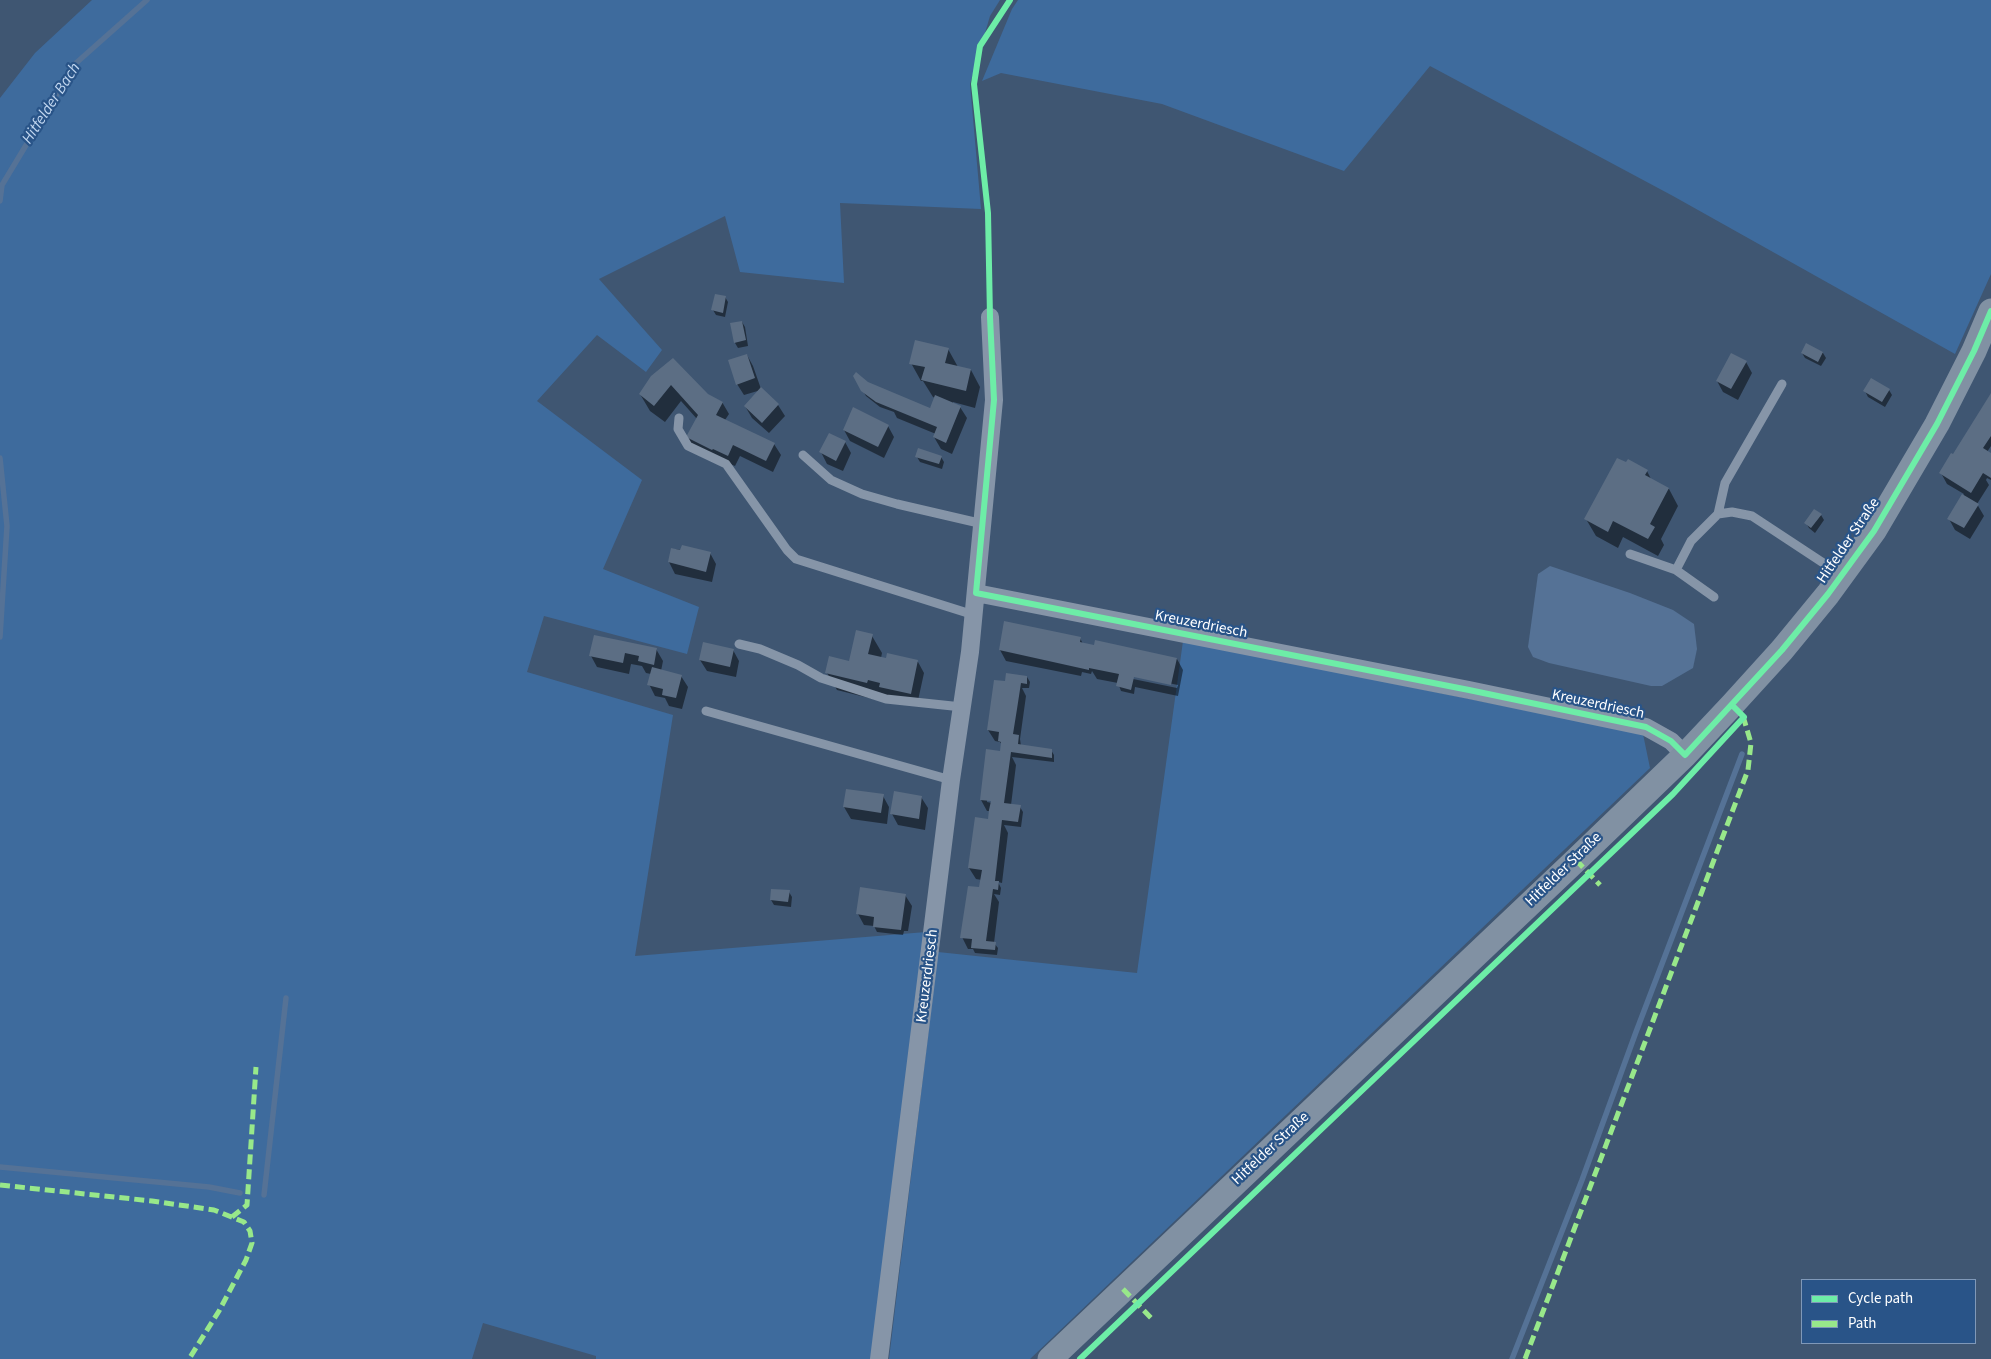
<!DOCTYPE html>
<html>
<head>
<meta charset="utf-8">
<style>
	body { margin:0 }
	#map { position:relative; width:1991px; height:1359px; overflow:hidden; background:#3f5672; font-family:"Source Sans 3",sans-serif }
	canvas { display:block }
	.legend { position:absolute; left:1801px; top:1279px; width:175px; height:65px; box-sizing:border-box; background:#295488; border:1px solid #7f98b8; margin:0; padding:6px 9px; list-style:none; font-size:15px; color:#fff }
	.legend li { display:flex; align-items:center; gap:10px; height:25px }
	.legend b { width:25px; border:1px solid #7f98b8 }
</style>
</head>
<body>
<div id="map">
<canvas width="1991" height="1359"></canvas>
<ul class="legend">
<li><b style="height:6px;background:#6deda7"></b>Cycle path</li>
<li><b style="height:6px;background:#98e88a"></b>Path</li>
</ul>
</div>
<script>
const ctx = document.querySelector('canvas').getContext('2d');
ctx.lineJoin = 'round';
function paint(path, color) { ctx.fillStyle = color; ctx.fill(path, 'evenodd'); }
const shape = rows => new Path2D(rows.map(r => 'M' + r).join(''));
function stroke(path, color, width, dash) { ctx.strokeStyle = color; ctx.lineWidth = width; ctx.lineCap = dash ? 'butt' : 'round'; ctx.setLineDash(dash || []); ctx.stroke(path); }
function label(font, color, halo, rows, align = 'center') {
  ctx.font = font + ' "Source Sans 3",sans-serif'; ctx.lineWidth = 4.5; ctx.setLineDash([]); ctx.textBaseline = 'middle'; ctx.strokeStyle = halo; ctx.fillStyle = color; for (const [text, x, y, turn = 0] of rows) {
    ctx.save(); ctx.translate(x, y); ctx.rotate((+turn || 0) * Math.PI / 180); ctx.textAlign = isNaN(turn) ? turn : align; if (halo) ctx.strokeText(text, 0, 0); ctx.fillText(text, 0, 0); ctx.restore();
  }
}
paint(shape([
	[92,0,1000,0,990,16,970,84,981,209,840,203,844,283,740,272,725,216,599,279,662,350,646,372,597,335,537,401,642,480,603,569,699,607,687,654,544,616,527,672,673,715,635,956,926,932,874,1359,596,1359,596,1356,483,1323,472,1359,0,1359,0,98,35,53],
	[1018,0,1991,0,1991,274,1955,354,1673,196,1430,66,1344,171,1162,104,1001,73,982,81,1012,9],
	[1183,641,1643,734,1650,768,1030,1359,889,1359,938,952,1137,973]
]), '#3e6b9d');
paint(shape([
	[1550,566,1630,593,1673,610,1694,624,1697,649,1693,668,1662,686,1651,686,1549,663,1533,657,1528,647,1538,574]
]), '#557296');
paint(shape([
	[725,297,728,302,725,317,716,315,713,310],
	[742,322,745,327,748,346,738,348,735,343],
	[1807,345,1823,353,1826,358,1821,366,1805,358,1802,353],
	[948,349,958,367,971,370,980,387,975,408,953,402,953,404,960,407,967,418,952,454,941,449,934,437,936,434,897,418,894,412,880,407,866,396,854,376,868,383,930,409,935,398,933,397,923,381,921,381,911,363],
	[747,355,753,366,761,389,778,405,785,416,769,433,752,418,745,406,761,390,744,395,737,384],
	[1746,362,1752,373,1738,400,1723,392,1717,381],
	[652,377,707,395,722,402,729,414,725,420,774,444,781,455,773,472,740,456,735,466,694,449,688,437,697,419,681,401,665,422,650,411,640,394],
	[1889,390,1892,395,1885,407,1868,397,1865,391],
	[1991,394,1991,446,1987,452,1991,455,1991,480,1987,478,1986,480,1989,485,1977,504,1984,516,1970,539,1955,530,1949,519,1964,494,1947,484,1941,473,1953,456],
	[888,426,894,437,884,458,850,441,844,430],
	[845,442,851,453,843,471,827,464,821,452],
	[917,457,941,457,944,462,942,469,920,462],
	[1647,471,1652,481,1669,489,1678,506,1661,539,1664,545,1658,556,1623,537,1618,548,1596,536,1586,519],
	[1821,515,1824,520,1815,533,1809,528,1806,523],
	[672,549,710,553,716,564,712,582,675,574,669,562],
	[872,636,882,653,881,658,918,662,924,673,917,705,877,700,837,690,827,673,850,662],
	[1080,638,1083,644,1095,647,1177,659,1183,670,1178,696,1135,687,1134,694,1121,691,1118,683,1097,679,1092,671,1091,674,1082,672,1081,676,1006,661,1000,650],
	[1133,676,1178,685,1177,688,1133,679],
	[656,649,663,661,661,671,681,676,688,687,682,709,669,706,665,698,655,696,649,684,651,674,646,673,642,666,631,664,629,674,597,667,591,656],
	[733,650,739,661,736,677,707,671,700,660],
	[1027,677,1030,682,1029,688,1022,688,1026,696,1020,739,1021,746,1051,750,1054,755,1054,762,1012,757,1016,765,1011,805,1020,807,1023,812,1021,827,1004,825,1008,833,1002,883,998,882,1001,888,1000,895,994,894,999,902,994,943,998,948,997,955,975,953,973,949,968,949,962,937,982,889,982,880,976,879,969,868,989,820,990,811,987,811,981,800,1001,752,1002,745,1000,742,995,741,988,730,1008,683],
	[987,800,992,800,992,803,987,802],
	[847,790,883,796,889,807,887,824,851,819,844,807],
	[921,797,928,808,925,830,898,825,892,814],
	[789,892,792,897,791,907,774,905,771,900],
	[905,895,912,906,908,931,904,931,903,935,877,932,874,926,864,925,858,914]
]), '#0007');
stroke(shape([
	[0,201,2,185,75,64,147,0],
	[0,458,7,526,0,637],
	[0,1167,209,1187,240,1193],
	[264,1195,286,998],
	[1512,1359,1582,1180,1636,1032,1742,754]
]), '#557296', 5.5);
paint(shape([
	[715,294,726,296,723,313,711,310],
	[742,321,746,340,734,343,730,323],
	[915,340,949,348,945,363,971,369,966,391,921,380,925,367,909,364],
	[1806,343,1823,352,1818,362,1801,353],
	[1731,353,1747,361,1731,389,1716,381],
	[747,354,755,378,736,385,728,360],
	[673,358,708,394,723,402,716,415,775,443,766,461,733,445,728,456,713,449,712,450,686,437,698,415,671,385,654,406,639,394,651,376],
	[856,372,868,382,930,408,935,395,961,406,946,443,933,437,937,427,876,402,861,391,853,376],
	[1871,378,1890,389,1882,402,1863,391],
	[761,387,779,404,762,423,744,406],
	[1991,393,1991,436,1983,448,1991,453,1991,478,1983,473,1971,493,1939,473,1951,453,1953,454],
	[853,407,889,425,878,447,843,430],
	[829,433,846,441,836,461,819,452],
	[918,448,942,456,939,464,915,457],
	[1617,458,1626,462,1628,459,1648,470,1645,475,1669,488,1650,524,1655,527,1648,539,1613,521,1608,532,1584,519],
	[1962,494,1979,504,1964,528,1947,519],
	[1814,509,1822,514,1811,528,1804,523],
	[682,545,711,552,706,572,668,562,671,548,680,550],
	[1004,621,1081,637,1080,642,1094,645,1095,640,1177,658,1171,685,1134,677,1131,690,1116,686,1119,674,1089,668,1089,670,999,650],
	[856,630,873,634,868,654,886,658,887,653,918,660,911,694,879,687,880,683,868,680,867,683,825,673,829,656,849,661],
	[594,635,657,648,654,665,638,661,639,656,625,653,623,663,589,656],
	[703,642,734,649,730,667,699,660],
	[652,667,682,675,676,698,662,695,663,689,647,685],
	[1006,673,1027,676,1027,684,1021,683,1017,709,1013,734,1019,735,1018,744,1052,749,1052,758,1011,752,1004,803,1021,805,1018,822,1002,820,995,881,999,881,998,890,993,889,986,941,996,942,995,950,971,948,972,939,960,938,968,886,979,887,982,870,968,868,975,817,988,819,989,810,991,801,980,800,986,749,1000,751,1001,742,998,741,999,732,987,730,994,680,1005,681],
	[846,789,884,794,881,813,843,807],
	[894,791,922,796,919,819,890,814],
	[860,887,906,894,901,930,873,927,874,917,856,914],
	[771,889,790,890,788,902,770,900]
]), '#5c6e84');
stroke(shape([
	[679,418,678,429,688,446,726,464,787,550,796,559,974,615],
	[803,455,831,480,862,494,897,504,983,524],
	[1718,514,1725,483,1782,384],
	[1630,554,1676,570,1691,541,1718,514,1732,512,1752,516,1840,574],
	[1676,570,1714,597],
	[739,644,760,649,798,665,821,678,886,699,962,707],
	[706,711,951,780]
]), '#8695a8', 9);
stroke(shape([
	[976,593,1469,690,1646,727,1671,741,1685,755],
	[879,1359,951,780,970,652,994,400,990,317]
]), '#8695a8', 18);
stroke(shape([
	[1050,1359,1576,860,1685,755,1732,705,1782,650,1828,594,1874,531,1937,424,1974,351,1991,311]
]), '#8191a3', 25);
stroke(shape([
	[1576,860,1600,885],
	[0,1185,152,1201,214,1210,244,1222,250,1231,252,1243,246,1260,219,1311,189,1359],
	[232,1217,247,1205,256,1067],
	[1123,1289,1154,1321],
	[1525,1359,1748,770,1751,743,1743,716]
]), '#98e88a', 5, [10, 5]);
stroke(shape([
	[1010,0,980,46,974,84,988,213,990,317,994,400,976,593,1469,690,1646,727,1671,741,1685,755,1782,650,1828,594,1874,531,1937,424,1974,351,1991,311],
	[1080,1359,1673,794,1744,717,1732,705]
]), '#6deda7', 6);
label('15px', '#fff', '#295488', [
	["Hitfelder Straße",1849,541,-56],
	["Kreuzerdriesch",1201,625,11],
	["Kreuzerdriesch",1598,705,12],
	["Hitfelder Straße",1564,870,-44],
	["Kreuzerdriesch",928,976,-83],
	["Hitfelder Straße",1271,1149,-43]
]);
label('italic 16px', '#c2d7f0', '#295488', [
	["Hitfelder Bach",52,104,-57]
]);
</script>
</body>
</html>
